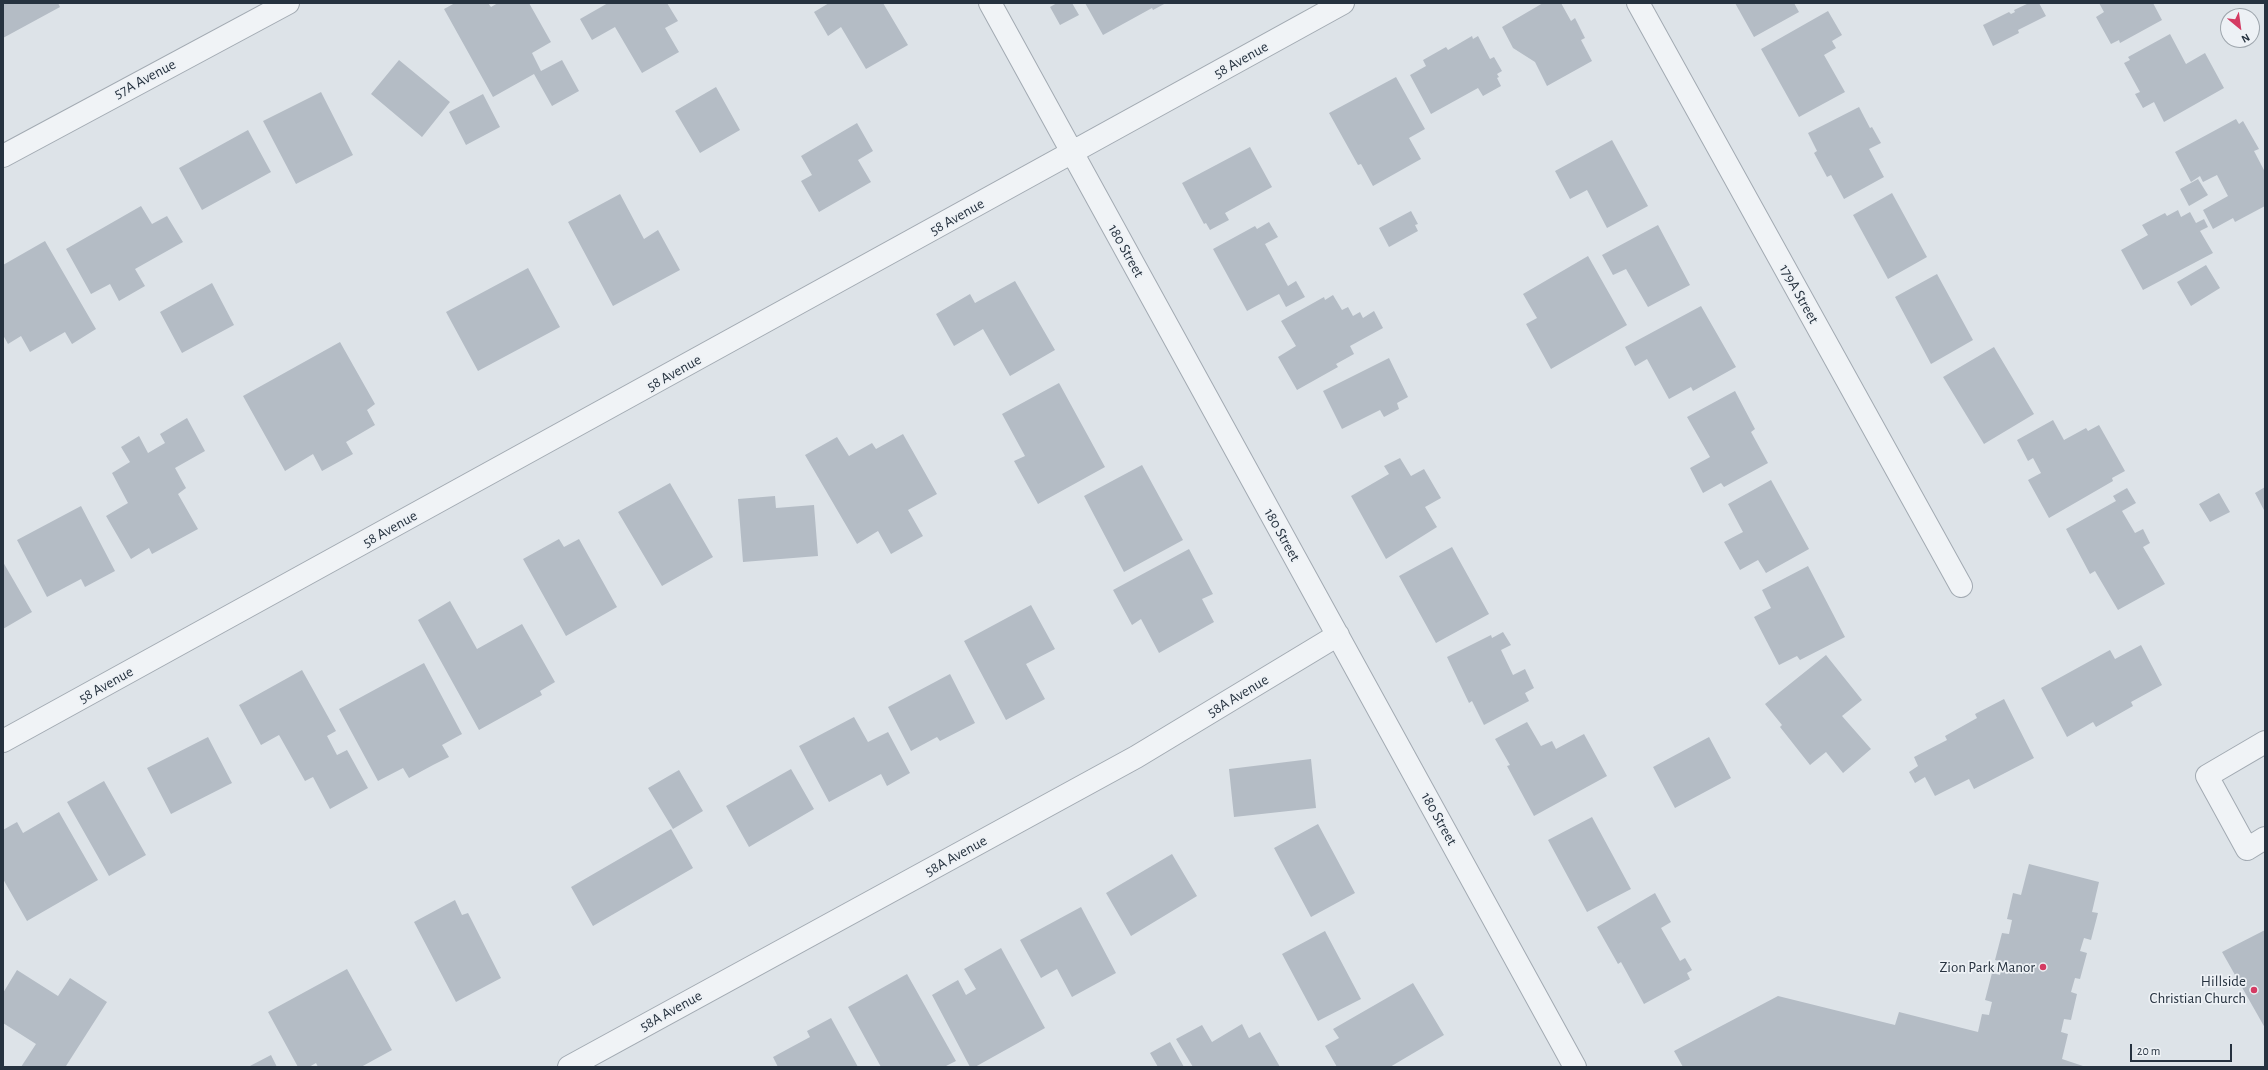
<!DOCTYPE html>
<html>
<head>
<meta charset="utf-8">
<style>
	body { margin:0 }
	#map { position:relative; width:2268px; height:1070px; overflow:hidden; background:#dde3e8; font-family:"Alegreya Sans",sans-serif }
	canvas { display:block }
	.frame { position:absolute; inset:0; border:4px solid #26323f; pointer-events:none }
	.north { position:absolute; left:2220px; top:8px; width:40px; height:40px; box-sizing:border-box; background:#edf1f5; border:1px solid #9da5ac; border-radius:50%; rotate:151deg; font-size:11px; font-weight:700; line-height:16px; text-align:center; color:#26323f }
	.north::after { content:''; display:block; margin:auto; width:14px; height:18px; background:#d43b63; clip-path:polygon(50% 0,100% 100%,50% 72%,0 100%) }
	.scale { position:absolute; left:2130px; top:1044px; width:102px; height:18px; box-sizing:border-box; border:2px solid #26323f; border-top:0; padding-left:5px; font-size:12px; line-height:14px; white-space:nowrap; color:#26323f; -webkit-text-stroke:3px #edf1f5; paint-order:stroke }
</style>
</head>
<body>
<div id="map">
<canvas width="2268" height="1070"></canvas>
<div class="frame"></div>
<div class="north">N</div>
<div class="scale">20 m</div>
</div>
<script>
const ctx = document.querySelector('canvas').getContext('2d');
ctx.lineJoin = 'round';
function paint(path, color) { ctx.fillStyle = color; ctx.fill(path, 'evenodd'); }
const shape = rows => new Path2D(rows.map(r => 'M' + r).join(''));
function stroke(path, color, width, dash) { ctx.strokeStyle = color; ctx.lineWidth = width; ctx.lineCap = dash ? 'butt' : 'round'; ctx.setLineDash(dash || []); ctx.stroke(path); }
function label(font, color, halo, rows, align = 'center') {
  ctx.font = font + ' "Alegreya Sans",sans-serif'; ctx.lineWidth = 3.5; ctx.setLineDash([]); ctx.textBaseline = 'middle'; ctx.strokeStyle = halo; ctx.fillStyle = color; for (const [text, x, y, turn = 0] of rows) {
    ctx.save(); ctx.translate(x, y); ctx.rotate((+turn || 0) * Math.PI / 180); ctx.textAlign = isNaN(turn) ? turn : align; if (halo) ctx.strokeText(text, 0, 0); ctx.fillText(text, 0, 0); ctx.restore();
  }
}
paint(shape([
	[3,3,58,3,60,7,3,38],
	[455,3,488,3,491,7,498,3,529,3,551,42,532,53,541,71,562,60,579,91,552,106,534,74,493,97,444,9],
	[608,3,667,3,678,21,665,28,679,52,642,73,615,27,592,40,580,19],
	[829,3,883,3,908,45,866,69,841,27,828,36,814,12],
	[1057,3,1072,3,1079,15,1060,25,1050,7],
	[1085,3,1166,3,1153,10,1152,8,1103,35],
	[1543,3,1561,3,1571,21,1575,18,1585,38,1581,40,1592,61,1547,86,1535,62,1513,48,1502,27],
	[1735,3,1794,3,1799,12,1754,37],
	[2029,3,2039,3,2046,16,2018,30,2019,33,1993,46,1983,25,2009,12,2011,14,2015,12,2014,10],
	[2099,3,2153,3,2162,20,2120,43,2119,40,2111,44,2096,17,2104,12],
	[1828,11,1842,35,1832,41,1836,48,1824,55,1845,92,1799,117,1761,49],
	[2170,34,2186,64,2205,53,2224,88,2164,122,2154,102,2143,108,2135,94,2140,92,2124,63,2130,60,2128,57],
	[1472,36,1473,39,1478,36,1490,59,1494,57,1502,71,1497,74,1499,77,1497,78,1501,86,1483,96,1478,88,1431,114,1410,75,1426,66,1423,60,1446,47,1448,50],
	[399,60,450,102,422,137,371,94],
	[1396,77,1425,129,1409,138,1421,159,1373,186,1361,164,1358,165,1329,113],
	[716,87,740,130,700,153,675,111],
	[321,92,353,155,296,184,263,121],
	[483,94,500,127,466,145,449,112],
	[1859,107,1870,128,1872,127,1881,143,1869,149,1884,177,1844,199,1831,175,1827,177,1814,153,1817,151,1808,133],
	[2236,119,2239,124,2243,121,2259,149,2254,151,2265,172,2265,206,2235,222,2233,218,2213,229,2203,210,2228,196,2217,175,2203,182,2200,176,2191,182,2175,152],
	[857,123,873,151,858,160,871,182,819,212,801,181,812,175,801,156],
	[248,130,271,172,202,210,179,168],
	[1612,140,1648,206,1607,228,1587,190,1570,199,1555,171],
	[1250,147,1272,187,1225,213,1229,220,1210,230,1206,223,1204,224,1182,183],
	[2198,179,2208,195,2189,206,2180,189],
	[1892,193,1927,257,1888,279,1853,215],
	[620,194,644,239,658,230,680,270,613,306,568,222],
	[141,206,152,224,167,216,183,242,135,269,145,286,119,301,110,284,91,294,66,249],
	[2178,210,2181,217,2190,212,2196,223,2204,219,2208,227,2200,231,2213,253,2143,290,2121,250,2148,235,2142,225,2165,213,2167,216],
	[1411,211,1418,224,1415,225,1418,231,1389,247,1379,228],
	[1269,222,1278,237,1265,244,1288,286,1296,281,1305,297,1286,307,1279,294,1247,311,1213,249,1255,226,1257,229],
	[1658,225,1690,285,1648,307,1626,269,1613,275,1602,255],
	[45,241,96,329,72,344,65,332,30,352,21,336,8,344,3,335,3,265],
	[1588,256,1627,325,1551,369,1526,324,1537,318,1523,294],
	[2206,265,2220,288,2191,306,2177,282],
	[528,268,560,327,478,371,446,312],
	[1937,274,1973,340,1931,364,1895,297],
	[1015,281,1055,350,1010,376,983,329,954,346,936,314,970,294,975,303],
	[212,283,234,325,182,353,160,312],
	[1333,295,1342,310,1348,307,1353,316,1360,312,1363,318,1374,311,1383,328,1350,346,1354,354,1336,364,1338,367,1297,390,1278,357,1296,346,1281,321,1324,297,1325,300],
	[1701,306,1736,367,1693,391,1691,387,1669,399,1647,359,1635,366,1625,347],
	[340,342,375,404,367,410,375,425,346,442,353,454,322,471,313,454,285,471,243,396],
	[1994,347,2034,414,1984,444,1943,377],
	[1389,358,1408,397,1397,403,1399,409,1384,417,1380,410,1342,429,1323,391],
	[1059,383,1105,467,1038,504,1014,461,1025,456,1002,414],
	[1735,391,1755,429,1751,432,1768,463,1724,487,1721,483,1703,493,1690,468,1710,457,1687,417],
	[187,418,205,451,175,468,186,488,178,494,198,529,152,554,149,548,131,559,106,516,128,503,112,473,130,462,121,447,139,436,148,453,165,443,160,434],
	[2053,420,2064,440,2086,428,2088,431,2099,425,2125,471,2112,478,2113,481,2049,518,2028,480,2041,473,2033,458,2028,461,2017,440],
	[903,434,937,494,908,510,923,536,891,554,878,531,857,544,805,455,837,437,849,456,872,443,876,449],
	[1400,458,1411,476,1424,469,1441,498,1425,507,1437,527,1386,559,1351,496,1389,474,1384,466],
	[1142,465,1183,540,1124,572,1084,496],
	[1771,480,1809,549,1766,573,1758,560,1740,570,1724,542,1743,532,1728,504],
	[670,483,713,557,662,586,618,512],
	[2265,487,2265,512,2255,493],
	[2127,488,2136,503,2122,511,2135,533,2143,529,2150,543,2143,547,2165,584,2118,610,2095,571,2090,574,2066,529,2116,501,2113,496],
	[2219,493,2230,512,2210,522,2199,504],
	[775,496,776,508,814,505,818,556,743,562,738,499],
	[81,506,115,571,85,587,81,579,47,597,17,540],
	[559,539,564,547,579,539,617,607,566,636,523,559],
	[1452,547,1489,614,1436,643,1399,576],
	[1189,549,1213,594,1202,599,1214,622,1159,653,1141,619,1132,625,1113,590],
	[3,562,32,612,3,629],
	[1808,566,1845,637,1800,660,1797,656,1779,665,1754,617,1771,608,1762,590],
	[450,601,477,649,522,624,555,682,540,691,542,695,479,730,418,620],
	[1031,605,1055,649,1026,664,1045,699,1006,720,964,641],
	[1503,632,1511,645,1501,650,1513,675,1525,669,1534,688,1525,693,1529,701,1484,725,1472,701,1469,703,1447,657,1491,635,1492,638],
	[2141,645,2162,685,2131,702,2133,706,2096,727,2093,722,2067,737,2041,688,2110,650,2115,659],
	[1826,655,1862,700,1842,716,1871,749,1843,773,1826,752,1810,765,1780,727,1782,725,1765,704],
	[424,663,462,734,442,745,449,757,433,765,409,778,403,768,378,781,339,709],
	[302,670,336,731,327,736,337,755,347,750,368,788,330,809,313,777,305,781,279,735,261,745,239,705],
	[950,674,975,723,940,741,937,737,911,751,888,707],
	[2004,699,2034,758,1974,789,1969,779,1935,796,1925,777,1915,783,1909,772,1918,766,1914,757,1947,740,1945,736,1977,718,1975,714],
	[854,717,868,742,888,732,910,773,887,786,881,774,829,802,799,746],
	[1527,722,1541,746,1552,741,1556,749,1584,734,1607,776,1534,816,1507,766,1510,765,1495,739],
	[208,737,232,783,171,814,147,768],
	[1709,737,1731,778,1675,808,1653,767],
	[1311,759,1316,808,1234,817,1229,769],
	[791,769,814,809,749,847,726,806],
	[679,770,703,811,673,829,648,788],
	[104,781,146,855,109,876,67,802],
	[59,812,98,880,27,921,3,879,3,830,17,822,23,833],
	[1592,817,1631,889,1587,912,1548,840],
	[1318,824,1355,893,1311,917,1274,848],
	[671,829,693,868,593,926,571,887],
	[1172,854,1197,896,1131,936,1106,893],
	[2029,864,2099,882,2092,912,2098,913,2091,940,2084,938,2080,951,2087,953,2080,979,2075,978,2071,992,2077,994,2071,1020,2064,1019,2061,1032,2068,1034,2062,1059,2086,1067,1683,1067,1674,1051,1778,996,1895,1025,1899,1012,1978,1032,1982,1014,1989,1015,1992,1002,1985,1000,1992,973,2000,975,2003,962,1995,960,2002,933,2009,934,2012,920,2007,919,2013,893,2021,895],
	[1655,893,1671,922,1661,928,1680,961,1685,958,1692,970,1687,973,1690,979,1644,1004,1621,962,1618,964,1597,927],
	[455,900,462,915,468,913,501,978,456,1002,414,922],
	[1081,907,1116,973,1072,997,1057,969,1041,978,1020,940],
	[2265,930,2265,1028,2222,952],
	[1325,931,1361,999,1318,1021,1282,954],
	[1001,948,1045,1028,975,1067,970,1067,932,995,958,980,966,995,976,989,964,969],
	[347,969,392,1050,361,1067,318,1067,316,1063,309,1067,298,1067,268,1012],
	[17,970,58,996,70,978,107,1002,66,1066,69,1067,21,1067,36,1044,3,1023,3,993],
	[907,974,956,1061,944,1067,881,1067,848,1007],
	[1413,983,1444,1035,1390,1067,1337,1067,1325,1046,1339,1038,1333,1029],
	[831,1018,858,1067,778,1067,773,1057,810,1037,807,1031],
	[1242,1024,1249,1038,1260,1032,1280,1067,1193,1067,1176,1039,1202,1025,1212,1042],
	[1170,1042,1184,1067,1158,1067,1150,1053],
	[271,1055,277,1067,248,1067]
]), '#b4bcc5');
const minor = shape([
	[990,3,1575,1067],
	[1638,3,1961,586],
	[3,156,288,3],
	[3,741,1343,3],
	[2265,742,2207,776,2247,849,2265,838],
	[569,1067,1136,757,1338,635]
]);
stroke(minor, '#a2aab2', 24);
stroke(minor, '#f0f3f6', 22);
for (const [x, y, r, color] of [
	[2043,967,4,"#d43b63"],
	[2254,990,4,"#d43b63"]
]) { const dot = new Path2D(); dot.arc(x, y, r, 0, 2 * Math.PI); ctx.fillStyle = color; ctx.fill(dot); stroke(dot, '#edf1f5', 1.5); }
label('15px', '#26323f', '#edf1f5', [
	["58 Avenue",1241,60,-29],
	["57A Avenue",145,79,-28],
	["58 Avenue",957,217,-29],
	["180 Street",1126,251,61],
	["179A Street",1799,294,61],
	["58 Avenue",674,373,-29],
	["58 Avenue",390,529,-29],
	["180 Street",1282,535,61],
	["58 Avenue",106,685,-29],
	["58A Avenue",1238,696,-31],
	["180 Street",1439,819,61],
	["58A Avenue",956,856,-29],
	["58A Avenue",671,1011,-29]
]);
label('15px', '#26323f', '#edf1f5', [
	["Zion Park Manor",2035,967],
	["Hillside",2246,981],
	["Christian Church",2246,998]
], 'right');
</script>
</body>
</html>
